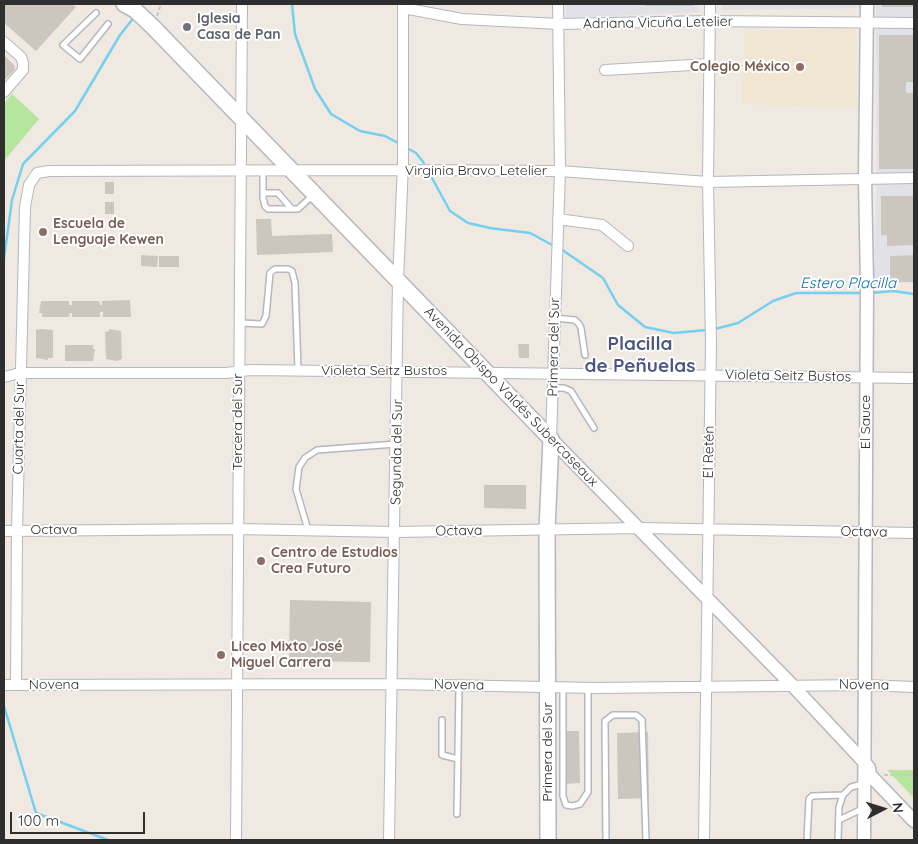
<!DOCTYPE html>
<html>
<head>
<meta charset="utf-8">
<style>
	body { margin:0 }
	#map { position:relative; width:918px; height:844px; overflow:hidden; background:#efe9e1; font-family:Quicksand,sans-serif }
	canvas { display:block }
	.frame { position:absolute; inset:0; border:5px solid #2e2e2e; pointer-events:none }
	.north { position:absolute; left:858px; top:784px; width:50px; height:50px; -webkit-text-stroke:4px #fff; paint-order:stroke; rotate:85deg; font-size:14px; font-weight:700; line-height:20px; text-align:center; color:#2e2e2e }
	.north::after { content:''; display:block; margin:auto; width:18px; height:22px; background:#2e2e2e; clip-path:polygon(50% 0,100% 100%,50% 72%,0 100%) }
	.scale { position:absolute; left:10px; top:812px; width:135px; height:22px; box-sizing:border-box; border:2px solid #2e2e2e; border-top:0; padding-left:6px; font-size:15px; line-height:18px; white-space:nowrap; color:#2e2e2e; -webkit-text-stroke:4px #fff; paint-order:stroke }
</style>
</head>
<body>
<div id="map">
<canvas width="918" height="844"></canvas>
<div class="frame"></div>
<div class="north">N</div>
<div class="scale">100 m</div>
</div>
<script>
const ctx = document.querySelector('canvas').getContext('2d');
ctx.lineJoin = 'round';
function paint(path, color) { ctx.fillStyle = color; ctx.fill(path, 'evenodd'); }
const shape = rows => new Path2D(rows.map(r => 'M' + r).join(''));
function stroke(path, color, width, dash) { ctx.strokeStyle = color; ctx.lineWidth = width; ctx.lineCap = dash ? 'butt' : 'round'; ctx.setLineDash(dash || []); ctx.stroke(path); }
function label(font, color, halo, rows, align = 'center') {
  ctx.font = font + ' Quicksand,sans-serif'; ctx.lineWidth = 4; ctx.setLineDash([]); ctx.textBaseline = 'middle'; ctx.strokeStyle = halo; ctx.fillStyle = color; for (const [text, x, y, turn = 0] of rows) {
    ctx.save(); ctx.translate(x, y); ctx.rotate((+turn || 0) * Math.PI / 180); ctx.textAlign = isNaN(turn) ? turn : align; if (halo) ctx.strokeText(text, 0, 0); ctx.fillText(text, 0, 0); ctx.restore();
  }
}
paint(shape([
	[566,4,699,4,699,12,566,18],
	[722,4,914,4,914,283,874,281,877,168,876,8,722,10]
]), '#e3e1e8');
paint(shape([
	[856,29,857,108,741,104,745,31]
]), '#f0e6d1');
paint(shape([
	[12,94,39,119,4,161,4,103],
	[887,770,914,770,914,798]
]), '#b6e59e');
stroke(shape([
	[292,4,295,34,315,89,331,114,360,131,385,136,400,144],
	[407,148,416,153,424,163],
	[432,178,450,211,468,223,490,228,530,233,554,246],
	[561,249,603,278,618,305,645,327,674,333,707,330],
	[4,258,12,200,23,164,75,111,120,35,135,16],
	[871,293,893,291,914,294],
	[715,329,738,323,773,301,796,293,863,293],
	[4,706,36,813,108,840]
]), '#75cff0', 2.5);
paint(shape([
	[4,4,72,4,76,7,36,51,4,23],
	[645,4,693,4,693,6,645,6],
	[882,4,914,4,914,7,882,7],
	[879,35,914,35,914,82,906,82,906,93,914,93,914,169,879,169],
	[4,55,14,65,15,69,4,81],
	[105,182,114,182,114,194,105,194],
	[881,196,914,196,914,245,887,246,887,235,881,235],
	[105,202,114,202,114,214,105,214],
	[256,219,271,219,272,236,332,234,333,252,257,255],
	[141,255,158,256,157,267,141,266],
	[914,255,914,282,890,282,890,256],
	[159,256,179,256,179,267,159,267],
	[130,300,131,317,103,317,103,312,100,312,100,317,72,317,72,313,70,313,69,317,42,317,42,313,39,313,41,301,69,301,69,305,72,305,72,301,99,301,100,305,102,305,102,301],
	[41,329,53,330,53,358,48,358,48,360,36,358,36,330],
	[109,329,121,331,122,359,117,361,106,359,105,332,109,331],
	[518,344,529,344,529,358,519,358],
	[65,345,93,345,93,349,95,349,93,361,65,361],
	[484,485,526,485,526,509,484,508],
	[290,600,371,602,370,662,289,661],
	[564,731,579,731,580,783,565,784],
	[648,732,649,798,618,799,617,733]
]), '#cbc7bf');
const service = shape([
	[96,13,63,45,80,59,108,24],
	[263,171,263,198,265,206,268,209,298,209,313,195],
	[263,193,278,193,291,208],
	[555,318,575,320,579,324,581,328,585,355],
	[240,323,262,324,266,316,270,273,275,269,288,269,292,271,295,283,298,370],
	[554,388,564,388,571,391,594,428],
	[308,530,296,489,299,467,305,458,317,450,396,444],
	[563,687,563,796,566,805,572,806,580,804,588,792,588,687],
	[442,720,442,755,458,759],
	[457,814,459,686],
	[839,820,864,808],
	[606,840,605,721,613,715,636,715,642,720,646,840],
	[807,840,809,799,812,796,843,795],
	[838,840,839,807,843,795,851,787,863,784]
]);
const minor = shape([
	[403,8,462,19,559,24,710,21,914,23],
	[4,42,21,57,23,63,23,70,4,92],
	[605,70,709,64],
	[558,219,602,225,628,246],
	[4,377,20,373,226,373,250,370,914,378],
	[551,439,560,171,558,4],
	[4,531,238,529,395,532,640,528,914,533],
	[4,685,392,684,595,688,865,685,914,687],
	[16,685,17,530,25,207,29,185,37,173,49,171,402,170,560,171,708,182,914,178],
	[236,840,242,4],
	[389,840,398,281,403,164,403,4],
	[704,840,711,342,708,182,710,4]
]);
const tertiary = shape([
	[551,439,792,685,865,763,869,768,870,775,914,821],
	[864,840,867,283,865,179,867,4]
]);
const secondary = shape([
	[124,4,135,10,153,27,551,439,547,530,548,840]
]);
stroke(service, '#b4b7c1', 8);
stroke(minor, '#b4b7c1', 12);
stroke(tertiary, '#b4b7c1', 15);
stroke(secondary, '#b4b7c1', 18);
stroke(shape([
	[157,16,161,4],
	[884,775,914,775]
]), '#c9c9c9', 2, [4, 2.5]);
stroke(service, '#fff', 5);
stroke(minor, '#fff', 10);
stroke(tertiary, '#fff', 12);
stroke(secondary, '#fff', 15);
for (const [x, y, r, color] of [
	[187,27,5,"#6b7280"],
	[800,67,5,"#8d6e63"],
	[43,232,5,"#8d6e63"],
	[261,561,5,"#8d6e63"],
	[221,655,5,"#8d6e63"]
]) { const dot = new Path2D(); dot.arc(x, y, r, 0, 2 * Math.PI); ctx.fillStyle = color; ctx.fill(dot); stroke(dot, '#fff', 2); }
label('bold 14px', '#5b616d', '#fff', [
	["Iglesia",197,19],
	["Casa de Pan",197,35]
], 'left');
label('14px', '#2e2e2e', '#fff', [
	["Adriana Vicuña Letelier",658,23,-1],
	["Virginia Bravo Letelier",476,171],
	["Primera del Sur",554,347,-89],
	["Violeta Seitz Bustos",384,371],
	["Violeta Seitz Bustos",788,376,1],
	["Avenida Obispo Valdés Subercaseaux",511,397,46],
	["Tercera del Sur",238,422,-90],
	["El Sauce",866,422,-90],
	["Cuarta del Sur",19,428,-89],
	["Segunda del Sur",397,452,-89],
	["El Retén",709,452,-89],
	["Octava",54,530],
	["Octava",459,531,-1],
	["Octava",864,532,1],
	["Novena",54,685],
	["Novena",459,685,1],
	["Novena",864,685,1],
	["Primera del Sur",548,752,-90]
]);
label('bold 14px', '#785e54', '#fff', [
	["Colegio México",790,67,"right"],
	["Escuela de",53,224],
	["Lenguaje Kewen",53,240],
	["Centro de Estudios",271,553],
	["Crea Futuro",271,569],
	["Liceo Mixto José",231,647],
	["Miguel Carrera",231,663]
], 'left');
label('italic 15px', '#0d6fa3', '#fff', [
	["Estero Placilla",848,283]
]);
label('bold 19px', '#4d5680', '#fff', [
	["Placilla",640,344],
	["de Peñuelas",640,366]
]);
</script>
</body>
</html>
